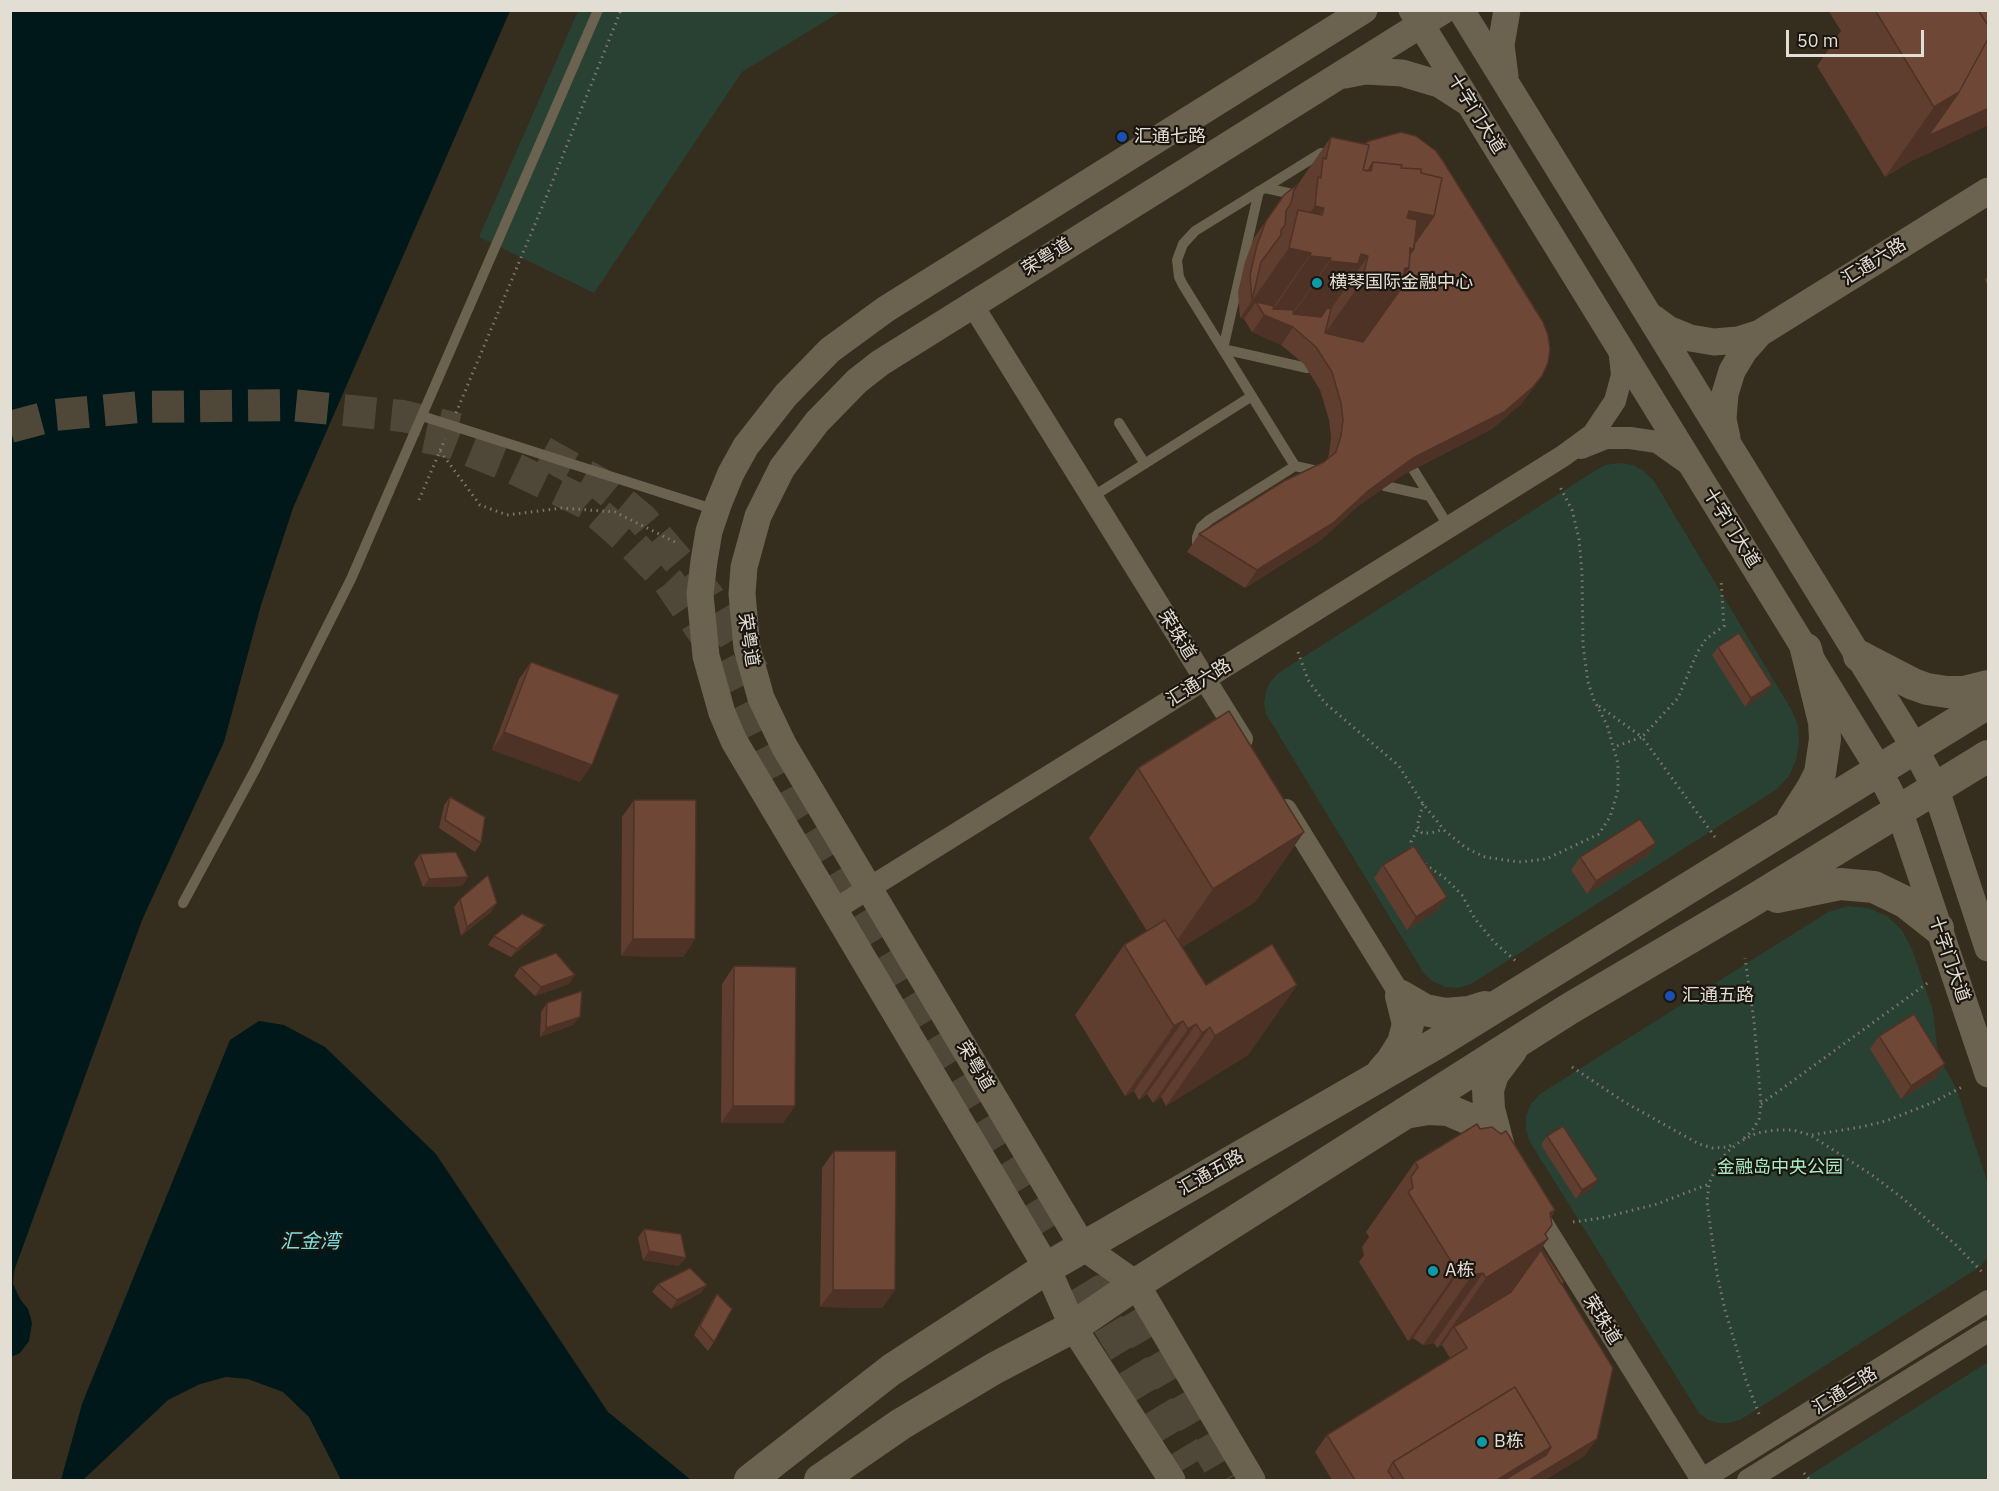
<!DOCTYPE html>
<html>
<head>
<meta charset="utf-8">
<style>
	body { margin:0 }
	#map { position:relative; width:1999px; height:1491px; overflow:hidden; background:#352d1d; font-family:"IBM Plex Sans",sans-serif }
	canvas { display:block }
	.frame { position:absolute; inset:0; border:12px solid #e3ded4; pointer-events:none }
	.scale { position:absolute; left:1786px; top:30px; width:138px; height:27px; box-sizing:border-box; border:3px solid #e3ded4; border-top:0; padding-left:8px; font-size:18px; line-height:21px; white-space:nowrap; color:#e3ded4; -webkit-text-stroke:4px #1a160f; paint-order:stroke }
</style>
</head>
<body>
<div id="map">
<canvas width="1999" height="1491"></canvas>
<div class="frame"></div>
<div class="scale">50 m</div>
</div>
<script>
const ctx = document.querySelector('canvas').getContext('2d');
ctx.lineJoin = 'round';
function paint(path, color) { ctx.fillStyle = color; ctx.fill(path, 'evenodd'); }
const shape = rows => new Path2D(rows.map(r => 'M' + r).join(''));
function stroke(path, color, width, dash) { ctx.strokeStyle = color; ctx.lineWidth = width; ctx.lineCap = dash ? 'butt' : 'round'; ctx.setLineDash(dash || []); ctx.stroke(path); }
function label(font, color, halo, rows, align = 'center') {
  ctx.font = font + ' "IBM Plex Sans","Noto Sans SC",sans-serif'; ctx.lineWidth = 4.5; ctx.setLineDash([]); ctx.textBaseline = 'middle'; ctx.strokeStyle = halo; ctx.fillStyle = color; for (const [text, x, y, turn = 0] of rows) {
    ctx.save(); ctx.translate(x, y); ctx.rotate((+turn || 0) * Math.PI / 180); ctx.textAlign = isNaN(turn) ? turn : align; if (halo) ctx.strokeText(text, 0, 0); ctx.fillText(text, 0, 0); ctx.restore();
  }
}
paint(shape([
	[578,11,842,11,742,72,594,293,479,237],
	[1619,463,1633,465,1644,471,1654,481,1791,709,1798,725,1799,743,1796,760,1789,776,1777,789,1471,984,1458,988,1445,987,1432,981,1423,972,1266,714,1264,703,1266,692,1270,682,1277,674,1593,472,1605,465],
	[1848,906,1868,908,1887,916,1902,930,1912,949,1933,1011,1938,1055,1957,1090,1988,1184,1988,1257,1981,1266,1740,1420,1729,1423,1718,1423,1708,1420,1699,1413,1530,1142,1526,1130,1526,1116,1531,1104,1540,1094,1828,912],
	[1988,1362,1988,1480,1802,1480]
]), '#294133');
paint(shape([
	[11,10,510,11,293,508,261,605,224,742,142,920,14,1271,13,1284,20,1299,28,1309,32,1323,29,1341,20,1353,11,1357],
	[259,1021,284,1025,325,1047,436,1154,608,1412,691,1480,341,1480,309,1417,283,1392,248,1379,226,1377,200,1384,168,1400,83,1480,61,1480,82,1404,230,1040]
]), '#00181a');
stroke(shape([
	[10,427,55,415,140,407,291,405,403,416,458,429],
	[425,437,449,442,513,468,586,503,630,542,669,582,707,638,799,815,1193,1464],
	[543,452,599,483,642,519,708,596,754,672],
	[1106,1271,1227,1480]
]), '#4f4838', 32, [32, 16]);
stroke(shape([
	[807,10,809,15],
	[456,413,543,205,621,10],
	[440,451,480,505,507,515,562,508,615,512,677,543],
	[419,500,445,439],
	[1298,652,1308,680,1325,703,1399,766,1423,804,1445,831,1466,848,1485,857,1519,862,1546,859,1599,834,1610,817,1618,790,1618,764,1607,725,1594,700,1588,682,1583,645,1582,573,1579,539,1572,510,1559,485],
	[1599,706,1642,737,1614,747],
	[1423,804,1417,826,1422,833,1431,833,1444,829],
	[1715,837,1642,737,1678,698,1697,653,1706,639,1724,626,1721,579],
	[1412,848,1411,842,1418,828],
	[1425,864,1446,879,1462,895,1475,919,1495,943,1517,962],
	[1572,1067,1626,1103,1699,1144,1713,1148,1728,1147,1735,1143],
	[1761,1104,1929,982],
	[1812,1135,1861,1127,1886,1121,1934,1102,1962,1087],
	[1744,1138,1752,1131,1759,1119,1761,1104,1754,1021,1745,958],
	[1573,1222,1602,1218,1657,1204,1709,1184],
	[1759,1414,1746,1380,1725,1310,1717,1274,1707,1202,1709,1184,1716,1167,1727,1152,1741,1141,1757,1133,1775,1130,1793,1130,1810,1135,1872,1175,1901,1197,1956,1245,1982,1272],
	[1804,1473,1810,1480]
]), '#7e776a', 3, [1.5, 4.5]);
stroke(shape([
	[1265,188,1297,195],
	[1259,191,1223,349,1307,368],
	[422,416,716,510],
	[1119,423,1145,464],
	[1413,469,1449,527],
	[1322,472,1295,466,1183,285,1179,277,1177,260,1183,244,1195,231,1321,153,1332,155],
	[1385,486,1430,496],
	[1092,497,1252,396],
	[1197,548,1197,537,1201,527,1209,520,1295,466],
	[183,903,256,768,351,579,598,10]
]), '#6b6250', 10);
stroke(shape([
	[972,304,1242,739],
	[1581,448,1606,438,1630,438,1657,442,1691,466],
	[1286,810,1401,996],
	[834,910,1563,456,1593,434,1615,401,1622,375,1619,347],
	[1532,1207,1702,1480],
	[1701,1480,1988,1301],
	[1748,1480,1988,1331]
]), '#6b6250', 22);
stroke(shape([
	[1412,10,1875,763,1899,810,1988,1074],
	[1461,10,1912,743,1935,787,1988,948],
	[1345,75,1365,71,1402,73,1439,84,1467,102],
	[1505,76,1501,45,1507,10],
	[1653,318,1668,329,1690,338,1714,342,1738,340,1760,333,1988,191],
	[1727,438,1723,419,1725,394,1732,371,1744,351,1760,333],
	[1172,1480,1073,1327,1047,1268,734,741,722,713,706,656,700,594,704,561,709,531,719,502,731,473,746,446,786,395,830,350,886,309,1364,10],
	[1252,1480,1136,1284,1083,1247,784,746,761,698,747,648,742,594,744,567,758,516,782,468,817,422,857,381,880,363,1444,10]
]), '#6b6250', 27);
stroke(shape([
	[1859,656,1913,684,1927,689,1947,692,1964,692,1988,686],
	[1792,820,1812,789,1820,773,1825,739,1824,722,1806,649],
	[1777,897,1840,884,1874,887,1905,902,1938,928],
	[1401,996,1425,1010,1445,1014,1469,1012,1485,1007],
	[1383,1071,1391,1062,1403,1043,1408,1024,1401,996],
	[1405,1113,1428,1109,1448,1110,1474,1121,1497,1151],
	[1502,1159,1489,1109,1488,1090,1493,1074,1512,1049],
	[750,1480,891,1370,1047,1268,1437,1043,1988,703],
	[820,1480,901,1424,995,1368,1073,1327,1136,1284,1569,1009,1747,904,1988,756]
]), '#6b6250', 32);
paint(shape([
	[1828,10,1989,10,1910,162,1885,177,1817,66,1841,31],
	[1331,137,1364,144,1542,376,1521,404,1492,429,1401,476,1357,507,1321,540,1245,588,1187,552,1199,534,1327,460,1329,454,1331,437,1329,420,1320,390,1304,364,1281,345,1252,332,1244,319,1240,318,1238,292,1245,262,1254,238,1284,195,1298,184],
	[1989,274,1989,288,1985,280],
	[1718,647,1772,685,1766,693,1745,707,1712,655],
	[531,662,580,782,492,750,519,679],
	[1138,768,1304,832,1255,902,1182,947,1206,985,1297,985,1248,1055,1166,1106,1161,1097,1153,1103,1147,1094,1139,1100,1134,1091,1125,1096,1075,1015,1124,945,1147,931,1089,838],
	[450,797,481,843,475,852,439,828,444,805],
	[634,800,695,939,683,957,621,956,622,817],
	[1656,843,1647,856,1587,894,1571,870,1580,857],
	[420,854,468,877,462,886,423,887,414,863],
	[1383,865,1447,897,1438,910,1407,930,1374,878],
	[460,899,497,903,491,912,461,936,454,907],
	[539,934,511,957,488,945,494,936],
	[734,966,795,1106,783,1123,721,1123,722,984],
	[520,967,569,984,535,996,514,976],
	[547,1003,573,1025,540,1037,541,1012],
	[1879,1036,1936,1077,1901,1099,1870,1049],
	[1480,1129,1555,1210,1551,1217,1542,1249,1564,1282,1562,1285,1597,1439,1584,1456,1545,1480,1332,1480,1315,1452,1327,1435,1450,1358,1442,1345,1437,1348,1434,1343,1423,1345,1413,1338,1408,1341,1359,1262,1364,1255,1362,1247,1369,1237,1366,1232,1415,1162],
	[1547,1136,1592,1188,1576,1199,1541,1145],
	[834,1151,895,1290,882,1308,820,1307,822,1168],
	[644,1229,679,1266,643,1260,638,1238],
	[658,1284,701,1293,671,1309,652,1292],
	[717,1294,714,1342,708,1351,694,1335,711,1303]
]), '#5f3d2f');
paint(shape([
	[1959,92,1989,108,1989,125,1910,162,1885,177,1934,107],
	[1315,206,1324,208,1295,250,1311,253,1267,316,1268,317,1310,256,1331,258,1285,324,1286,324,1330,261,1361,254,1368,256,1319,326,1293,327,1281,345,1252,332,1264,315,1256,302,1244,319,1240,318,1289,248,1291,241],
	[1409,211,1434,216,1414,249,1405,268,1409,268,1400,290,1351,360,1316,346,1362,281],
	[1542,376,1521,404,1492,429,1401,476,1357,507,1321,540,1245,588,1257,570,1413,458],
	[1772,685,1766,693,1745,707,1751,698],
	[504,732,592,765,580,782,492,750],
	[1304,832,1255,902,1164,959,1213,889],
	[1656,843,1647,856,1587,894,1596,881],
	[468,877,462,886,423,887,429,879],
	[1447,897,1438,910,1407,930,1416,917],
	[497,903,491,912,461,936,467,927],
	[545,925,539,934,511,957,517,949],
	[633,939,695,939,683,957,621,956],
	[575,975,569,984,535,996,541,987],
	[1297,985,1248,1055,1166,1106,1215,1036],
	[580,1017,573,1025,540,1037,546,1028],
	[1183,1021,1134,1091,1125,1096,1174,1026],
	[1196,1024,1147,1094,1139,1100,1188,1029],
	[1210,1027,1161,1097,1153,1103,1202,1033],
	[1945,1064,1936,1077,1901,1099,1911,1086],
	[733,1106,795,1106,783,1123,721,1123],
	[1598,1180,1592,1188,1576,1199,1582,1190],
	[1555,1210,1524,1254,1548,1239,1499,1309,1454,1327,1442,1345,1437,1348,1486,1278,1550,1213],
	[649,1251,686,1258,679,1266,643,1260],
	[1462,1268,1413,1338,1408,1341,1457,1271],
	[1483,1273,1434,1343,1423,1345,1472,1275],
	[707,1285,701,1293,671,1309,677,1300],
	[833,1290,895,1290,882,1308,820,1307],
	[1597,1439,1584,1456,1545,1480,1529,1480],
	[1551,1447,1534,1472,1520,1480,1497,1480]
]), '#4e3226');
const building = shape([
	[1875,10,1978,10,1989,27,1989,37,1959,92,1934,107,1875,10],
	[1978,10,1989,10,1989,27,1978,10],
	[1989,37,1989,108,1928,136,1959,92,1989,37],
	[1401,132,1416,136,1436,151,1443,161,1543,322,1548,335,1550,349,1548,363,1542,376,1533,387,1504,412,1413,458,1369,490,1333,523,1257,570,1199,534,1284,481,1324,462,1336,452,1341,436,1343,420,1341,403,1332,372,1316,347,1293,327,1264,315,1256,302,1274,306,1273,309,1294,310,1293,314,1321,317,1327,308,1331,309,1325,333,1363,342,1400,290,1403,276,1409,268,1410,254,1414,249,1414,244,1434,216,1442,178,1421,173,1421,169,1401,168,1402,165,1373,162,1368,171,1363,170,1369,145,1364,144,1369,141,1401,132],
	[1331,137,1369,145,1363,170,1371,171,1373,162,1402,165,1401,168,1421,169,1421,173,1442,178,1434,216,1409,211,1407,218,1417,220,1414,249,1410,248,1409,268,1405,268,1400,290,1362,281,1368,256,1361,254,1358,264,1330,261,1331,258,1310,256,1311,253,1289,248,1298,210,1322,215,1324,208,1315,206,1318,177,1321,178,1323,158,1326,159,1331,137],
	[1298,184,1294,190,1291,203,1286,211,1285,225,1281,230,1281,235,1261,262,1252,300,1250,275,1257,245,1266,221,1284,195,1298,184],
	[1739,633,1772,685,1751,698,1718,647,1739,633],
	[531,662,619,695,592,765,504,732,531,662],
	[1229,711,1304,832,1213,889,1138,768,1229,711],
	[450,797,485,817,481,843,445,820,450,797],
	[634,800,696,800,695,939,633,939,634,800],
	[1640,819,1656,843,1596,881,1580,857,1640,819],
	[1414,846,1447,897,1416,917,1383,865,1414,846],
	[456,852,468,877,429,879,420,854,456,852],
	[488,875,497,903,467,927,460,899,488,875],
	[522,914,545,925,517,949,494,936,522,914],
	[1165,920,1206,985,1272,944,1297,985,1215,1036,1210,1027,1202,1033,1196,1024,1188,1029,1183,1021,1174,1026,1124,945,1165,920],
	[556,953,575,975,541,987,520,967,556,953],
	[734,966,796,967,795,1106,733,1106,734,966],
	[582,991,580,1017,546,1028,547,1003,582,991],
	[1914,1014,1945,1064,1911,1086,1879,1036,1914,1014],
	[1477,1124,1480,1129,1492,1127,1501,1134,1506,1131,1555,1210,1550,1213,1552,1225,1545,1234,1548,1239,1486,1278,1483,1273,1472,1275,1462,1268,1457,1271,1408,1192,1413,1188,1411,1177,1418,1167,1415,1162,1477,1124],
	[1563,1126,1598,1180,1582,1190,1547,1136,1563,1126],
	[834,1151,896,1151,895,1290,833,1290,834,1151],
	[644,1229,681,1234,686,1258,649,1251,644,1229],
	[1542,1249,1564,1282,1561,1284,1541,1250,1542,1249],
	[1541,1250,1613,1368,1597,1439,1529,1480,1504,1480,1546,1455,1551,1447,1515,1387,1393,1462,1388,1471,1394,1480,1355,1480,1327,1435,1467,1348,1454,1327,1511,1292,1541,1250],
	[690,1268,707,1285,677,1300,658,1284,690,1268],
	[717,1294,732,1309,714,1342,700,1326,717,1294],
	[1515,1387,1551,1447,1497,1480,1404,1480,1393,1462,1515,1387]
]);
paint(building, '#6f4737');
stroke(building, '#4e3226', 1.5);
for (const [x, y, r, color] of [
	[1122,137,6,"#1a4fb4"],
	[1317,283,6,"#0f9aa8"],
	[1670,996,6,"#1a4fb4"],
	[1433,1271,6,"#0f9aa8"],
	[1482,1442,6,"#0f9aa8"]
]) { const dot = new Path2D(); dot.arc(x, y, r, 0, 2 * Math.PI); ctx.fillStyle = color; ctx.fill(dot); stroke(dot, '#1a160f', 2); }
label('18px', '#e3ded4', '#1a160f', [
	["十字门大道",1476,114,58],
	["荣粤道",1047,257,-32],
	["汇通六路",1874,262,-32],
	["十字门大道",1731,528,58],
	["荣珠道",1177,635,58],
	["荣粤道",748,640,81],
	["汇通六路",1199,683,-32],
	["十字门大道",1949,959,71],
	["荣粤道",975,1066,59],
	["汇通五路",1211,1173,-30],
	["荣珠道",1602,1320,58],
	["汇通三路",1845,1391,-32]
]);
label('18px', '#e3ded4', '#1a160f', [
	["汇通七路",1134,137],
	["横琴国际金融中心",1329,283],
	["汇通五路",1682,996],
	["A栋",1445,1271],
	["B栋",1494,1442]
], 'left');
label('18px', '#a6edc4', '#1a160f', [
	["金融岛中央公园",1780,1168]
]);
label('italic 20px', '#7ddde1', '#1a160f', [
	["汇金湾",310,1242]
]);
</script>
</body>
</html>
